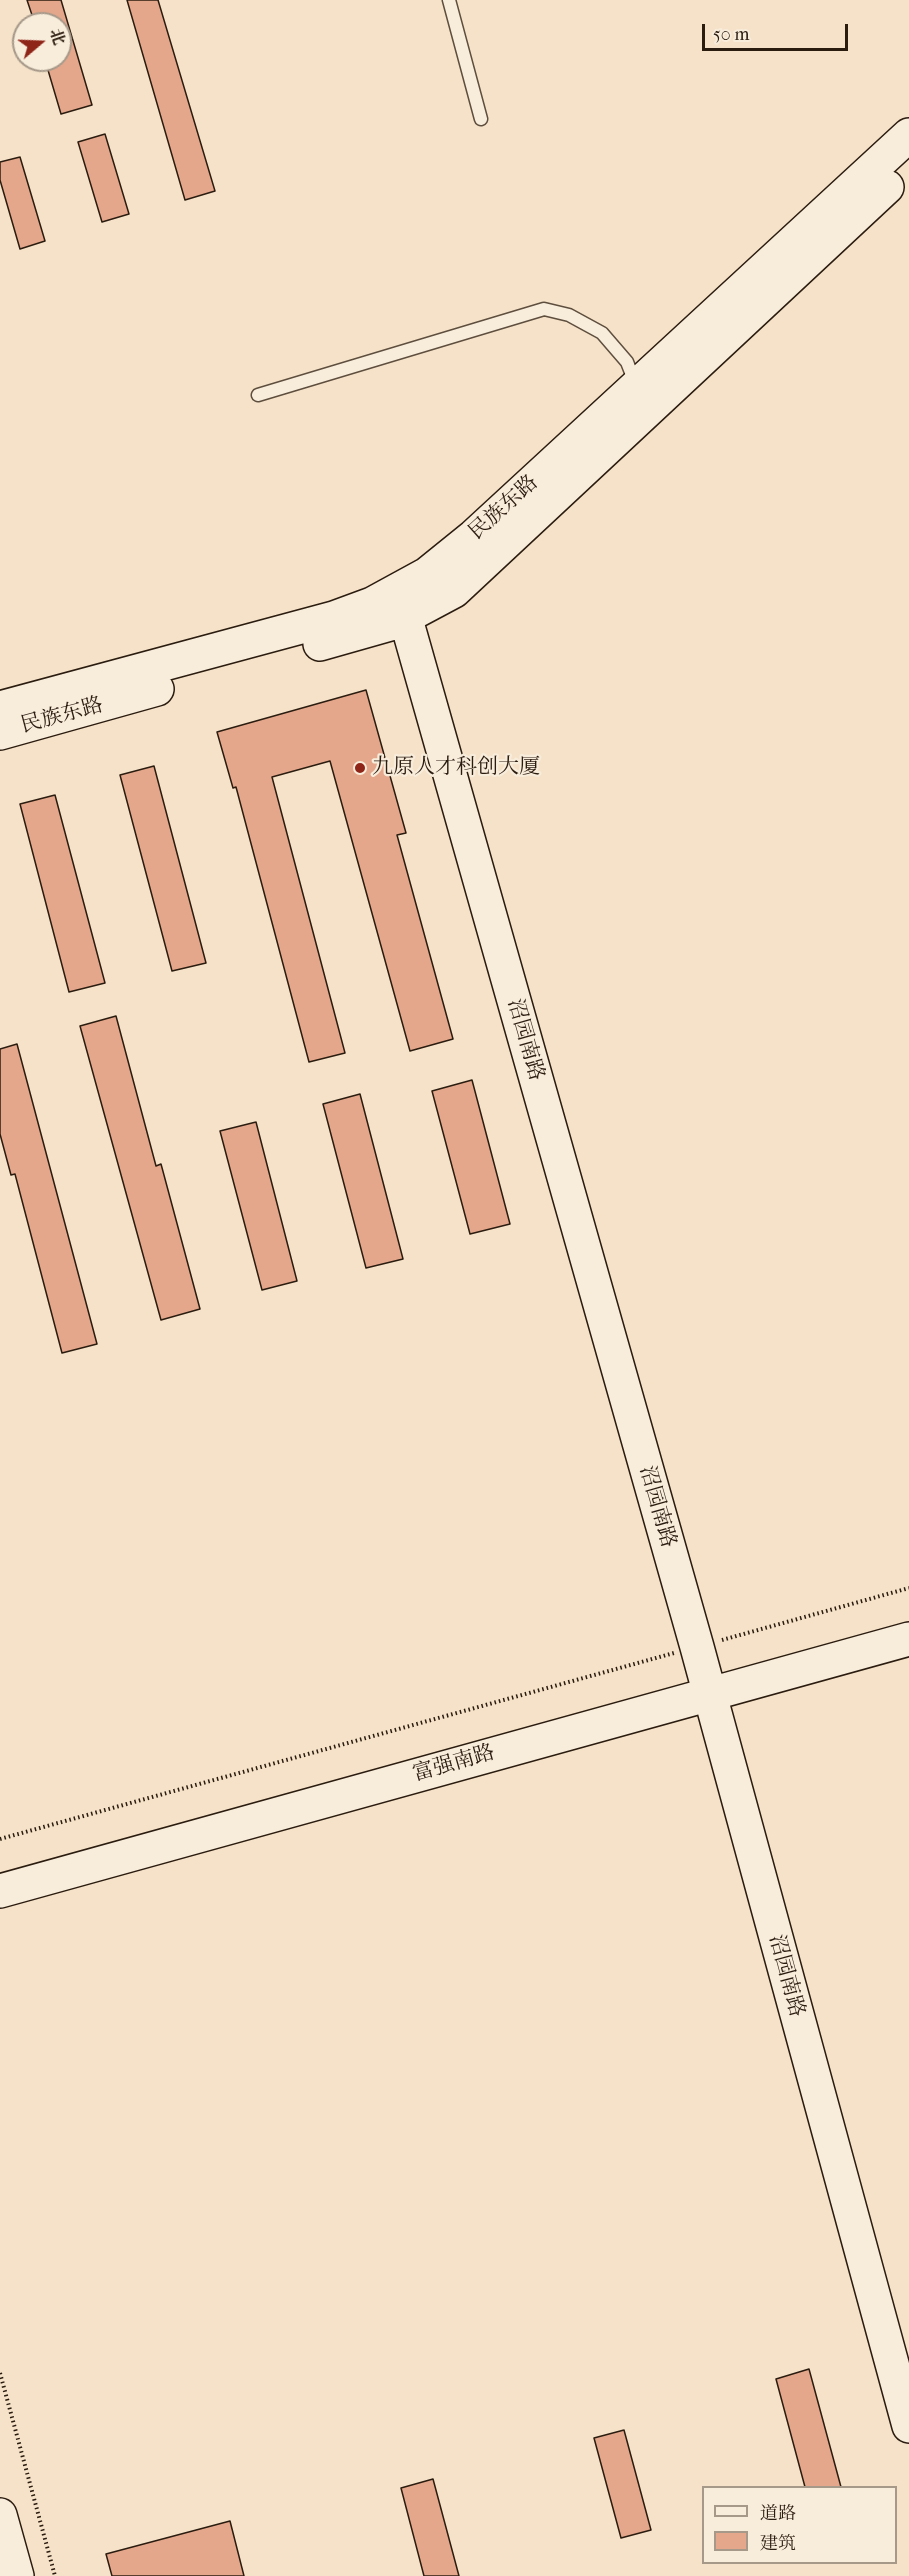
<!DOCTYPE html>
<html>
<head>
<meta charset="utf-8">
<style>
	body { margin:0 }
	#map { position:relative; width:909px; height:2576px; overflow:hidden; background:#f5e2c8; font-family:"IM FELL French Canon","Noto Serif SC",serif }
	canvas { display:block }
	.legend { position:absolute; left:702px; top:2486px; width:195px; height:78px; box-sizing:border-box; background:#f8ecdb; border:2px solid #a6998a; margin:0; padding:8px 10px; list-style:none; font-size:18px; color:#2b1c10 }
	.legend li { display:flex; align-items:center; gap:12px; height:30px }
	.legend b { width:30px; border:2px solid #a6998a }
	.north { position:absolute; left:12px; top:12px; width:60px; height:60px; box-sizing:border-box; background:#f8ecdb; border:2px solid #a6998a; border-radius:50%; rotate:71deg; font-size:16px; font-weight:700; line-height:24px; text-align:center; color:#2b1c10 }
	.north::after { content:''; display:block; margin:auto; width:21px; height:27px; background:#8f2418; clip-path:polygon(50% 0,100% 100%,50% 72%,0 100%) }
	.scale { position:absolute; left:702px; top:24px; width:146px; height:27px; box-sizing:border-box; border:3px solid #2b1c10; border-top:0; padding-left:8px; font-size:18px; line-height:21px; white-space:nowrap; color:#2b1c10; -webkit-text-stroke:4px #f8ecdb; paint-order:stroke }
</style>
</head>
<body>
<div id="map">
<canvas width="909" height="2576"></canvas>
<ul class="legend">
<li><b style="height:8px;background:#f8ecdb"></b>道路</li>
<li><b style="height:16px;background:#e4a78b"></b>建筑</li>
</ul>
<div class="north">北</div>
<div class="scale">50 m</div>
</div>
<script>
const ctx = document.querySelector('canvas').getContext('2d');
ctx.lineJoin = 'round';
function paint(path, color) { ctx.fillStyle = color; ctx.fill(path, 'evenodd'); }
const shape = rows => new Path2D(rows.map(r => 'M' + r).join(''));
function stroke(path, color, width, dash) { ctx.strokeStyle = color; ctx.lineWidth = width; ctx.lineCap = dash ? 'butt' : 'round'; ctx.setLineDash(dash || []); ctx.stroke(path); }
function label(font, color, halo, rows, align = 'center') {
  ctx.font = font + ' "IM FELL French Canon","Noto Serif SC",serif'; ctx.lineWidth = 4.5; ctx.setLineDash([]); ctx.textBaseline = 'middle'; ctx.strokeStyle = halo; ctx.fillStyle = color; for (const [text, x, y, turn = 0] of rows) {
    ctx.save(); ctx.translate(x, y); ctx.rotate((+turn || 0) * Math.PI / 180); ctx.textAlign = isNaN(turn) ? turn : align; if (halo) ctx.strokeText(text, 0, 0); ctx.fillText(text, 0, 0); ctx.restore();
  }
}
const building = shape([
	[27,0,61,0,92,105,61,114,45,60,60,60,60,24,35,24,27,0],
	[127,0,158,0,215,191,185,200,127,0],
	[105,134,129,214,102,222,78,142,105,134],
	[20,157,45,241,20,249,0,180,0,162,20,157],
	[366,690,406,833,397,835,453,1039,410,1051,330,761,272,777,345,1053,309,1062,236,787,233,788,217,732,366,690],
	[154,766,206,963,172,971,120,775,154,766],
	[55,795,105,983,69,992,20,804,55,795],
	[116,1016,156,1166,161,1164,200,1309,161,1320,80,1026,116,1016],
	[17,1044,97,1344,62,1353,15,1174,11,1175,0,1134,0,1049,17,1044],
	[472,1080,510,1224,470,1234,432,1091,472,1080],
	[360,1094,403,1259,366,1268,323,1104,360,1094],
	[256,1122,297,1281,262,1290,220,1131,256,1122],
	[809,2369,841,2487,805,2487,776,2379,809,2369],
	[624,2430,651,2530,621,2538,594,2438,624,2430],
	[433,2479,459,2576,424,2576,401,2488,433,2479],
	[230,2521,244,2576,112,2576,106,2554,230,2521]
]);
paint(building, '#e4a78b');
stroke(building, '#2b1c10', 1.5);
const lane = shape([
	[449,0,481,119],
	[258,395,544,309,569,315,602,333,627,362,636,385]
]);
const secondary = shape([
	[398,591,697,1647,909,2426],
	[320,644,394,623,454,591,887,187],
	[0,708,334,618,372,604,427,574,474,536,909,135],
	[0,733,157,689],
	[0,1891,909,1639],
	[0,2515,17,2576]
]);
stroke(lane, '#5e4e3e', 15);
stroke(secondary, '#2b1c10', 36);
stroke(shape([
	[722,1640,909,1588],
	[0,1839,674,1653],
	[0,2373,55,2576]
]), '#2b1c10', 4, [1.5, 3]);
stroke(lane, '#f8ecdb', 12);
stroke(secondary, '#f8ecdb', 33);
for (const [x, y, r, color] of [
	[360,768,6,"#8f2418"]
]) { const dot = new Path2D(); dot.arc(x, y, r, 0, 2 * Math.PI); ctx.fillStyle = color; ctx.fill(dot); stroke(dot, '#f8ecdb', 2); }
label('21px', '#2b1c10', '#f8ecdb', [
	["民族东路",504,508,-42],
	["民族东路",62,716,-15],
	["沼园南路",525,1040,74],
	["沼园南路",657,1507,74],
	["富强南路",454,1764,-16],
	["沼园南路",786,1976,75]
]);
label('21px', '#2b1c10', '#f8ecdb', [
	["九原人才科创大厦",372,768]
], 'left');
</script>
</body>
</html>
